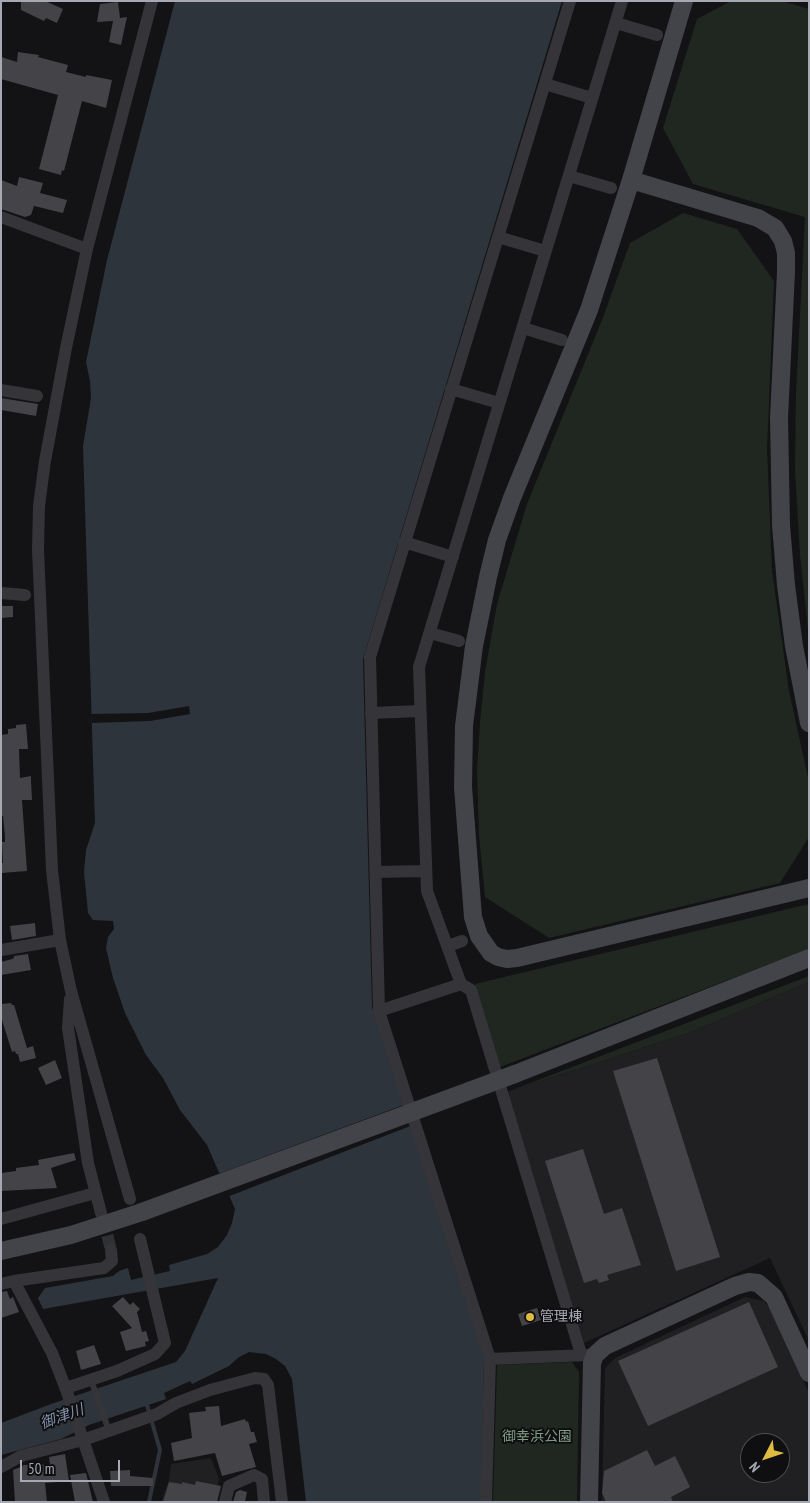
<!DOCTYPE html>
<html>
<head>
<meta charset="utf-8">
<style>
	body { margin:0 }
	#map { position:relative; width:810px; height:1503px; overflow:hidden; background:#131315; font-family:"PT Sans Narrow",sans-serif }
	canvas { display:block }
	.frame { position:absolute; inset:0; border:2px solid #a6a9b4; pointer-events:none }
	.north { position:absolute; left:740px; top:1433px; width:50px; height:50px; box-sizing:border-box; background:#0f0e10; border:1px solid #4b4c52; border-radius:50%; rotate:229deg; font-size:14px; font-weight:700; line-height:20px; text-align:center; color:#a6a9b4 }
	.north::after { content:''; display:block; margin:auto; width:18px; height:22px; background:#debc42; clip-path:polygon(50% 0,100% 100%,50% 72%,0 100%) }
	.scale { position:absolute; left:20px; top:1460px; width:100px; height:22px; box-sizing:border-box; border:2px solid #a6a9b4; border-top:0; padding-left:6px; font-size:15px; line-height:18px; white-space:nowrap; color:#a6a9b4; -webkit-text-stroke:4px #0f0e10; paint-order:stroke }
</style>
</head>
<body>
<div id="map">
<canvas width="810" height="1503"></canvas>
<div class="frame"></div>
<div class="north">N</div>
<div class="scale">50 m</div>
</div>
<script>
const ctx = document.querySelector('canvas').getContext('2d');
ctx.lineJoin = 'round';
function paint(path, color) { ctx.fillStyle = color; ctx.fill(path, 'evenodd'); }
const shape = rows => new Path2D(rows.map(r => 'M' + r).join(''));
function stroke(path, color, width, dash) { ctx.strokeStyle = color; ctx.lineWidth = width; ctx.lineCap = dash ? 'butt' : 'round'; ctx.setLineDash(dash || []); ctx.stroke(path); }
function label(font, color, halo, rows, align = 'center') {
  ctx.font = font + ' "PT Sans Narrow","Noto Sans JP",sans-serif'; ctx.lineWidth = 4; ctx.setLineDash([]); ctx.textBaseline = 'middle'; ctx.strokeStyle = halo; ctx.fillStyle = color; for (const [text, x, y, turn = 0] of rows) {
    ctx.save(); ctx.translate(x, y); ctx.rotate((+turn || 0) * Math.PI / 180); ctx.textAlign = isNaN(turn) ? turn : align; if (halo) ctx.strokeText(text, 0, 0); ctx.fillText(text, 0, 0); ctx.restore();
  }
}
paint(shape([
	[809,982,809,1341,770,1258,584,1343,507,1092,691,1032],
	[745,1297,764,1301,771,1310,809,1393,809,1502,602,1502,605,1368,615,1358],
	[750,1443,780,1443,780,1473,750,1473],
	[211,1458,219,1479,214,1502,161,1502,169,1480,171,1464]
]), '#201f22');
paint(shape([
	[731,1,782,1,809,9,809,638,800,555,795,471,796,393,805,217,693,184,663,128,697,19],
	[683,213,737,229,774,281,767,449,772,571,789,691,809,782,809,837,780,883,549,938,485,897,479,835,477,770,480,723,485,672,497,604,527,504,602,320,630,243],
	[809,904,809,949,500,1067,475,984],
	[809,976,809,982,691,1032,507,1092],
	[572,1362,579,1372,577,1502,493,1502,497,1365]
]), '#202721');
paint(shape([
	[175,1,562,1,363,659,372,1007,484,1358,481,1502,306,1502,292,1379,285,1366,276,1359,266,1354,249,1352,239,1357,229,1366,192,1384,190,1381,164,1393,166,1399,89,1425,61,1439,1,1455,1,1423,51,1404,176,1362,185,1351,218,1278,43,1309,38,1298,45,1288,113,1276,119,1271,128,1268,131,1280,170,1271,169,1265,207,1254,218,1247,227,1235,232,1223,235,1209,207,1145,180,1110,163,1078,146,1055,125,1013,113,978,106,948,108,937,114,929,113,921,93,920,88,913,84,872,86,850,95,823,83,446,91,398,90,381,86,362,107,260]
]), '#2e343c');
paint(shape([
	[189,706,190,714,150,721,92,723,91,714,148,713],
	[406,1104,413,1125,227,1197,218,1174]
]), '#131315');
stroke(shape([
	[147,1405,160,1450,149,1502]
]), '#2e343c', 4);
paint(shape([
	[21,1,45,1,63,9,57,23,46,18,44,21,21,10],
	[118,2,120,18,127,17,121,45,109,42,113,21,97,22,100,4],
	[18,52,39,55,38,57,68,65,66,72,86,77,86,75,112,80,106,108,82,101,64,171,62,170,61,175,39,169,58,95,1,79,1,57,17,62],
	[19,177,43,183,40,193,67,200,63,213,34,206,31,215,25,217,1,209,1,180,17,186],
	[1,398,38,404,36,416,1,410],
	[1,606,13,606,13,617,1,618],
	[26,724,28,749,19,749,20,778,31,776,31,781,32,800,22,800,27,871,1,873,1,863,3,863,2,842,5,842,5,837,3,816,1,816,1,735,8,734,8,729,16,728,16,725],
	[35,923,36,936,12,940,10,926],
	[28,954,31,970,1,975,1,962,12,959,14,958,14,956],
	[11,1003,12,1005,14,1005,27,1048,33,1046,36,1058,20,1062,18,1054,16,1054,15,1051,12,1052,1,1017,1,1004],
	[657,1058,720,1257,676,1271,613,1071],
	[55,1060,62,1078,46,1085,38,1068],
	[583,1149,604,1214,622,1208,641,1265,607,1275,609,1280,599,1283,597,1279,584,1283,545,1161],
	[74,1153,76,1160,51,1168,57,1188,1,1191,1,1173,16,1171,16,1168,39,1165,38,1160],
	[7,1291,10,1299,13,1297,19,1312,1,1318,1,1292],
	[123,1297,130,1305,133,1302,140,1309,137,1312,142,1332,146,1331,149,1341,145,1342,146,1346,126,1351,120,1332,132,1328,112,1306],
	[749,1302,778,1367,648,1426,618,1361],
	[537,1308,541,1320,522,1326,518,1314],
	[94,1345,101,1364,81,1370,76,1351],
	[219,1406,221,1426,245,1419,246,1422,248,1421,251,1432,254,1432,257,1442,249,1444,256,1467,222,1476,215,1453,174,1461,171,1443,192,1438,189,1413,206,1411,205,1407],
	[647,1450,655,1466,675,1456,690,1487,671,1497,673,1502,606,1502,602,1493,604,1471],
	[65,1454,69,1481,45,1483,47,1502,15,1502,13,1470,23,1466,23,1465,50,1464,49,1457],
	[130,1470,130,1476,153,1478,153,1486,111,1486,110,1471],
	[86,1473,93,1502,75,1502,70,1475],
	[196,1481,221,1486,217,1502,163,1502,169,1482,182,1484,182,1482,195,1485],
	[240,1490,247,1492,245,1502,233,1502,236,1492]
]), '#434348');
stroke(shape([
	[103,1218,111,1250]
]), '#303135', 12, [12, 6]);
stroke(shape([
	[91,1380,109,1431]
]), '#353539', 6);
stroke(shape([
	[616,23,657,35],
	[545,84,592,98],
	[569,176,611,188],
	[1,217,87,249],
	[498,237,545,251],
	[523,328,562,340],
	[451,389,499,403],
	[1,390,37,396],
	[404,542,453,557],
	[1,593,25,595],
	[430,633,459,641],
	[371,713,420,711],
	[376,872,425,871],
	[448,946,462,941],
	[1,950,60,940],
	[70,999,68,1028,88,1163,101,1213],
	[379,1011,461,984],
	[130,1199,71,991,60,940,52,870,38,550,39,506,45,461,66,348,87,249,152,1],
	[1,1219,95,1193],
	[14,1281,104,1268,112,1261,111,1250],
	[1,1284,14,1281,52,1353,67,1392,104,1502],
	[581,1354,471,990,461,984,427,891,419,667,622,1],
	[490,1359,587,1355],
	[66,1388,117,1371,155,1354,165,1343,140,1239],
	[1,1467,21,1456,83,1440,157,1414,176,1403,210,1390,255,1378,264,1379,268,1385,282,1502],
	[225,1502,229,1486,254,1475,262,1479,264,1502],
	[486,1502,490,1359,379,1011,370,657,570,1]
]), '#353539', 12);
stroke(shape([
	[684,1,631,180,589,310,512,498,497,540,488,577,474,646,464,726,463,787,473,917,479,936,491,953,498,957,507,959,517,958,809,888],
	[631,180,758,218,775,228,783,241,786,253,786,272,779,418,781,525,786,585,794,646,809,723],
	[515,1074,809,958],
	[1,1251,71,1235,142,1212],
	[589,1502,592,1363,595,1355,605,1346,735,1286,749,1282,758,1283,774,1297,809,1373]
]), '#434449', 18);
stroke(shape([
	[142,1212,515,1074]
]), '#434449', 18);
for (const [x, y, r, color] of [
	[530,1317,5,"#debc42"]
]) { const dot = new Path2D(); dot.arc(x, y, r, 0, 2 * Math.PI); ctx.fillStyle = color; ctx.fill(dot); stroke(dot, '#0f0e10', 2); }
label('14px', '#a6a9b4', '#0f0e10', [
	["管理棟",540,1317]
], 'left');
label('14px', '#7f9d85', '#0f0e10', [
	["御幸浜公園",537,1437]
]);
label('italic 15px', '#8192ab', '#0f0e10', [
	["御津川",62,1417,-20]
]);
</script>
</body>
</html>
